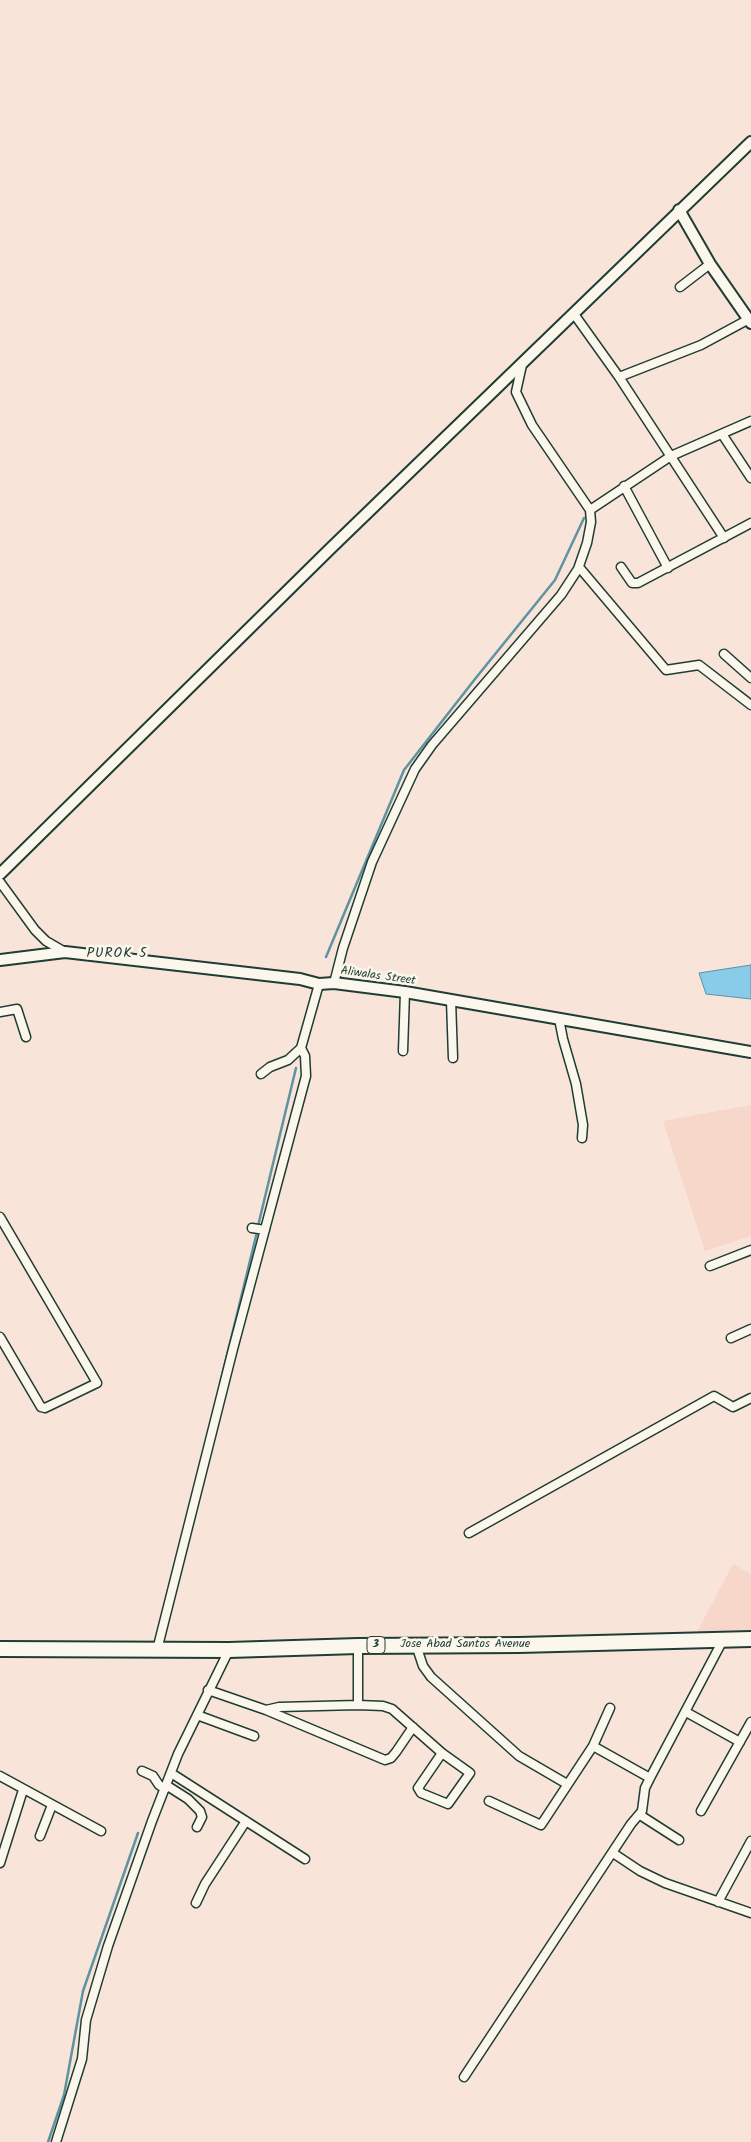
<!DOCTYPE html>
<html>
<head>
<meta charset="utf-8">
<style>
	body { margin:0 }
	canvas { display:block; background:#f8e4d8 }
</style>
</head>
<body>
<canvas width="751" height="2142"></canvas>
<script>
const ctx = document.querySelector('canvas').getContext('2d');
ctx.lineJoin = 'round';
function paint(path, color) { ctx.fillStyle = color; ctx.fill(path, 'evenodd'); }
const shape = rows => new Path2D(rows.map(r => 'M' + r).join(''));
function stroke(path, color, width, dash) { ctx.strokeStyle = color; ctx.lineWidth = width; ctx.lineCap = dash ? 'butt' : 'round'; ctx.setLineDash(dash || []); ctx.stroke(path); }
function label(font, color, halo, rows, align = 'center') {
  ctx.font = font + ' Kalam,sans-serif'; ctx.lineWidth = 5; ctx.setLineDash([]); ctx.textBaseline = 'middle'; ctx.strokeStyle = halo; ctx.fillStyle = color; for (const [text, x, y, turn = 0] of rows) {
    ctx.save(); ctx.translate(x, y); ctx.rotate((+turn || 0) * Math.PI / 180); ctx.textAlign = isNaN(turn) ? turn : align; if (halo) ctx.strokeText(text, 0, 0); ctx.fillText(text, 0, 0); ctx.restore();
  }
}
paint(shape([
	[751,1105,751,1236,705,1251,663,1121],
	[733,1564,751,1574,751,1632,697,1632]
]), '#f6d7ca');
const water = shape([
	[751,965,751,999,706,994,699,973,751,965]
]);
paint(water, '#88cce9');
stroke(water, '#5e93a1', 1);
stroke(shape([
	[326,957,404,770,475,679,555,580,584,518],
	[258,1226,296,1068],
	[220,1384,257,1232],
	[48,2142,64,2095,83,1991,138,1833]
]), '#5e93a1', 2.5);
const street = shape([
	[680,287,710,264],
	[574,314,619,377,724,538],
	[619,377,701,345,749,319],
	[722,434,751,478],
	[624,486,668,568],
	[590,510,671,456,751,421],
	[579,567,666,670,699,665,751,705],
	[621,567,632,583,638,583,751,523],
	[724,654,751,678],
	[0,882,35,930,46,941,65,952],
	[334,983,343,948,372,862,415,769,432,745,561,595,578,569,587,543,591,522,590,510,532,425,516,392,522,365],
	[451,1000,453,1058],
	[0,1012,17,1009,26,1037],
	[559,1019,563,1039,576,1084,583,1125,582,1138],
	[403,1051,405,992],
	[261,1074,270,1067,288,1060,301,1048],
	[0,1217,97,1383,45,1408,41,1407,0,1337],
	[252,1228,265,1230],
	[710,1266,751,1250],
	[731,1338,751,1329],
	[469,1533,714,1396,733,1407,751,1398],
	[416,1645,423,1666,431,1677,519,1756,567,1784],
	[358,1646,358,1705,383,1706,392,1709,442,1753,418,1788,421,1793,448,1804,470,1773,442,1753],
	[157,1650,233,1349,306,1076,305,1056,301,1048,319,984],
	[208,1690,266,1710,279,1707,358,1705],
	[266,1710,385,1760,391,1758,396,1752,413,1727],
	[686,1712,740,1742],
	[197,1715,254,1736],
	[593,1746,610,1708],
	[142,1771,153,1776,159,1785,165,1789],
	[171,1773,305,1859],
	[0,1776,101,1831],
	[166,1785,188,1799,200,1811,202,1817,197,1827],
	[489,1801,541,1825,593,1746,650,1778],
	[701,1811,751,1722],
	[640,1815,679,1840],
	[40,1836,52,1805],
	[613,1853,640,1871,665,1883,751,1913],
	[0,1863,23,1790],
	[718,1902,751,1841],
	[196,1903,205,1884,246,1821],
	[464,2077,631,1824,642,1811,645,1788,650,1778,723,1640],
	[56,2142,82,2059,86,2020,108,1946,152,1821,178,1754,229,1650]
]);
const secondary = shape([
	[679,210,710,264,751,323],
	[0,874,332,547,751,142],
	[0,960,65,952,300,979,319,984,334,983,405,992,751,1052]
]);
const highway = shape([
	[0,1649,229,1650,358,1646,519,1645,751,1639]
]);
stroke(street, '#1f3d34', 11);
stroke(secondary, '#1f3d34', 14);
stroke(highway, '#1f3d34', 18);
stroke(street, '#fbf7ec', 8);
stroke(secondary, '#fbf7ec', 10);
stroke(highway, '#fbf7ec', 14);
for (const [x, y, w] of [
	[376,1645,18]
]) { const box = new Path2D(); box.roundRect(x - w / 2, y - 8.5, w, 17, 4); ctx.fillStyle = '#fbf7ec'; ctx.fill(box); stroke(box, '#1f3d34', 1); }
label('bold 11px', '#1f3d34', null, [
	["3",376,1645]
]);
label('12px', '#1f3d34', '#fbf7ec', [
	["Aliwalas Street",378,977,8],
	["Jose Abad Santos Avenue",465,1645]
]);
ctx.letterSpacing = '1px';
label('14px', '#1f3d34', '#fbf7ec', [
	["PUROK 5",117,955]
]);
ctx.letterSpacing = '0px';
</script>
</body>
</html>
